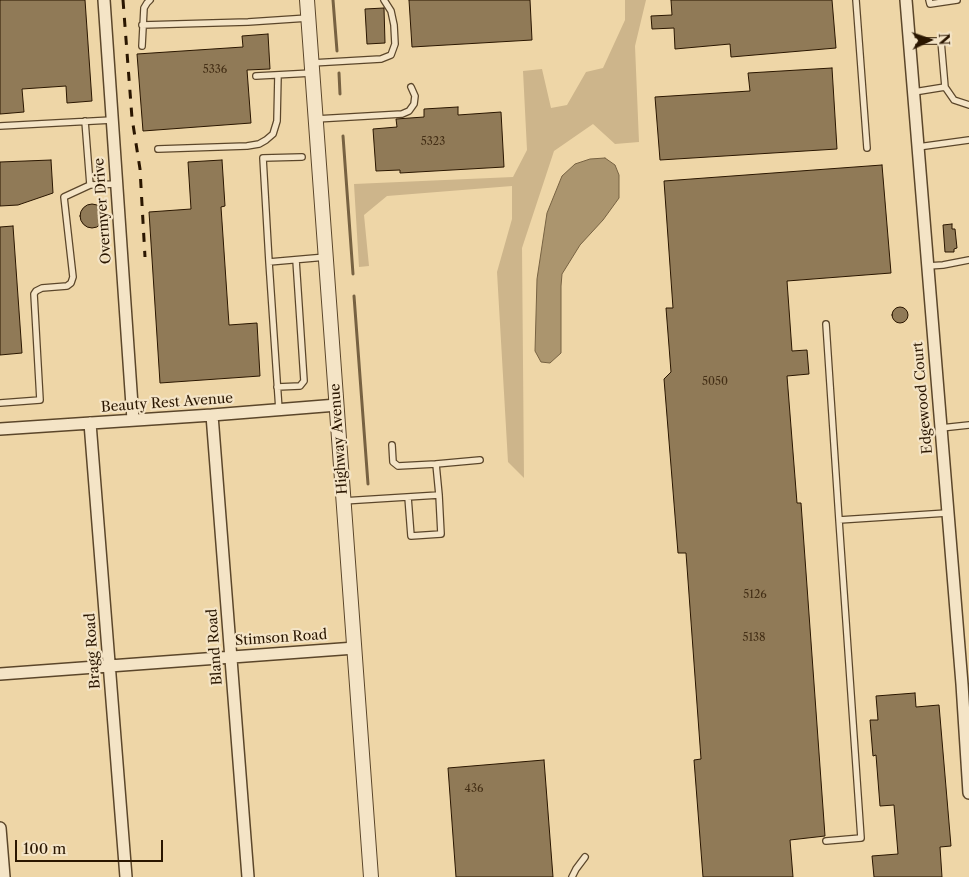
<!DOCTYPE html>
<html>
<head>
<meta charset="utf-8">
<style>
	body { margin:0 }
	#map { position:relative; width:969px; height:877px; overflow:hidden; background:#eed6a7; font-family:"Libre Caslon Text",serif }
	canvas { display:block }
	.north { position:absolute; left:904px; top:15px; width:50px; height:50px; -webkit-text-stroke:4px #f4e4c6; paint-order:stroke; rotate:87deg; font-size:14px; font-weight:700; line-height:20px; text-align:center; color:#2a1600 }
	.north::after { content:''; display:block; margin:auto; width:18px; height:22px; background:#2a1600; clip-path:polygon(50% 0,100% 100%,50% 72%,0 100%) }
	.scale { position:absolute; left:15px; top:840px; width:148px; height:22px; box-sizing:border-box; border:2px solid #2a1600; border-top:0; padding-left:6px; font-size:15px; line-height:18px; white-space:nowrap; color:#2a1600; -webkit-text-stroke:4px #f4e4c6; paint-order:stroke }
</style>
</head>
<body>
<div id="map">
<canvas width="969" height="877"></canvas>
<div class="north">N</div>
<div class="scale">100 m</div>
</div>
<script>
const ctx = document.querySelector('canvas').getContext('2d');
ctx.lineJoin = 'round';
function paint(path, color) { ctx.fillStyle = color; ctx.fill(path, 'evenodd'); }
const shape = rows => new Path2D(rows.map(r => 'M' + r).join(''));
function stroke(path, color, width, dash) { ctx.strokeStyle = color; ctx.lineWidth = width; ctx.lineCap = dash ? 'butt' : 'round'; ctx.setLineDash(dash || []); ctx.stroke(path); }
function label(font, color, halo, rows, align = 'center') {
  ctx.font = font + ' "Libre Caslon Text",serif'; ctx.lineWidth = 4.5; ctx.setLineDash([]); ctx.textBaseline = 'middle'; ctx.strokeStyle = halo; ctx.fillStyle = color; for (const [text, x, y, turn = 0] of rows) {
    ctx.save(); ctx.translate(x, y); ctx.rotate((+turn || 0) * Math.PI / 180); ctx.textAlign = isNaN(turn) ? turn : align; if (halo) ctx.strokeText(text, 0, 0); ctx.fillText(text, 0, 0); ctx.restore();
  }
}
paint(shape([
	[625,0,646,0,635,46,639,142,615,144,593,124,554,151,522,248,524,478,508,462,497,272,512,219,512,186,387,196,364,215,369,266,359,267,354,184,513,177,527,150,523,71,542,69,551,108,567,105,586,72,603,68,625,20]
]), '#cdb58b');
const water = shape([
	[605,158,615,165,619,175,619,198,603,220,580,245,562,274,561,286,561,353,550,363,541,362,535,351,537,279,547,213,562,176,575,164,590,159,605,158]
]);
paint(water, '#ab956e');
stroke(water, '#776242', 1);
stroke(shape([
	[333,0,337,51],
	[339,73,340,94],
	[343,136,353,274],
	[354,296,368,484]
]), '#776242', 3);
const building = shape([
	[0,0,85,0,92,101,67,103,66,86,22,89,24,112,0,114,0,0],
	[409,0,530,0,532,40,412,47,409,0],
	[671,0,832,0,836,48,731,57,730,44,675,49,674,28,652,29,651,16,672,15,671,0],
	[384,8,385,43,367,44,365,9,384,8],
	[268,34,270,69,247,70,251,123,143,131,137,54,243,47,242,36,268,34],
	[832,68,837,149,660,160,655,97,750,91,748,73,832,68],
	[458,107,458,115,501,112,504,167,400,173,400,170,376,171,373,129,397,127,396,119,424,117,424,109,458,107],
	[51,160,53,193,18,205,0,206,0,162,51,160],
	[222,160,225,206,221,207,229,325,257,323,260,376,160,383,149,212,191,209,188,162,222,160],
	[882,165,891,273,787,281,792,351,807,350,809,374,787,376,797,503,801,503,825,836,790,840,793,877,703,877,694,760,701,759,686,553,678,553,664,379,671,372,666,308,673,308,664,181,882,165],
	'80 216a12 12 0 1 1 24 0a12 12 0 1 1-24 0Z',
	[952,224,952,229,955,229,957,248,954,249,954,252,945,252,943,225,952,224],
	[13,226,22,353,0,355,0,227,13,226],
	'892 315a8 8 0 1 1 16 0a8 8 0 1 1-16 0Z',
	[915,693,916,707,939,705,951,846,940,847,942,877,874,877,872,856,898,854,894,805,880,806,876,755,873,756,870,720,878,720,876,696,915,693],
	[544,760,553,877,456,877,448,768,544,760]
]);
paint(building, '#907a57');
stroke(building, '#2a1600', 1);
const service = shape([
	[856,0,867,148],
	[929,0,930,4,957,0],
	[142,25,248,22,308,18],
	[910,41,941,41,945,87,914,92],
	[142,46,144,8,147,3,150,0],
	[312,63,381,59,391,55,395,44,394,25,391,11,384,0],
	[256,76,312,73],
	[945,87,954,100,969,105],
	[316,119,402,114,409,111,414,104,415,96,411,87],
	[85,121,90,185],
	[0,126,112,120],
	[918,147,969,140],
	[158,149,247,146,259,144,266,140,273,134,277,121,278,75],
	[302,157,263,158,269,262,326,257],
	[269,262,279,410],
	[928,266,943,265,969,260],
	[826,324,839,520],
	[277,387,300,386,304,381,296,260],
	[0,403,40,400,34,294,36,291,42,288,67,286,71,283,73,277,64,197,90,185,117,184],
	[941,428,969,425],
	[392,445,393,462,398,466,436,464],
	[439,495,436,464,480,460],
	[343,501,439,495,441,534,411,536,408,497],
	[826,841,861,838,839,520,947,513],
	[572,877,576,869,585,857]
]);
const minor = shape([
	[104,0,133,420],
	[906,0,962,684,969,793],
	[212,415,248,877],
	[90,423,126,877],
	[0,429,212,415,337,405],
	[0,674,355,648],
	[0,828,4,877]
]);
const tertiary = shape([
	[307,0,371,877]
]);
stroke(service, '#5b462a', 8);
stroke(minor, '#5b462a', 14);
stroke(tertiary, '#5b462a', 16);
stroke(service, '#f4e4c6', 5.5);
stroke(minor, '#f4e4c6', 11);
stroke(tertiary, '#f4e4c6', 14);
stroke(shape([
	[123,0,132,118,140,169,145,257]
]), '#2a1600', 3, [9, 9]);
label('11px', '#442f16', null, [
	["5336",215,70],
	["5323",433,142],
	["5050",715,382],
	["5126",755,595],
	["5138",754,638],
	["436",474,789]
]);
label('14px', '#2a1600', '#f4e4c6', [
	["Overmyer Drive",103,211,-94],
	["Edgewood Court",923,398,-95],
	["Beauty Rest Avenue",167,403,-4],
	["Highway Avenue",339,439,-94],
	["Stimson Road",281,638,-4],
	["Bland Road",215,647,-94],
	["Bragg Road",93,651,-94]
]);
</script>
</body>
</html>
